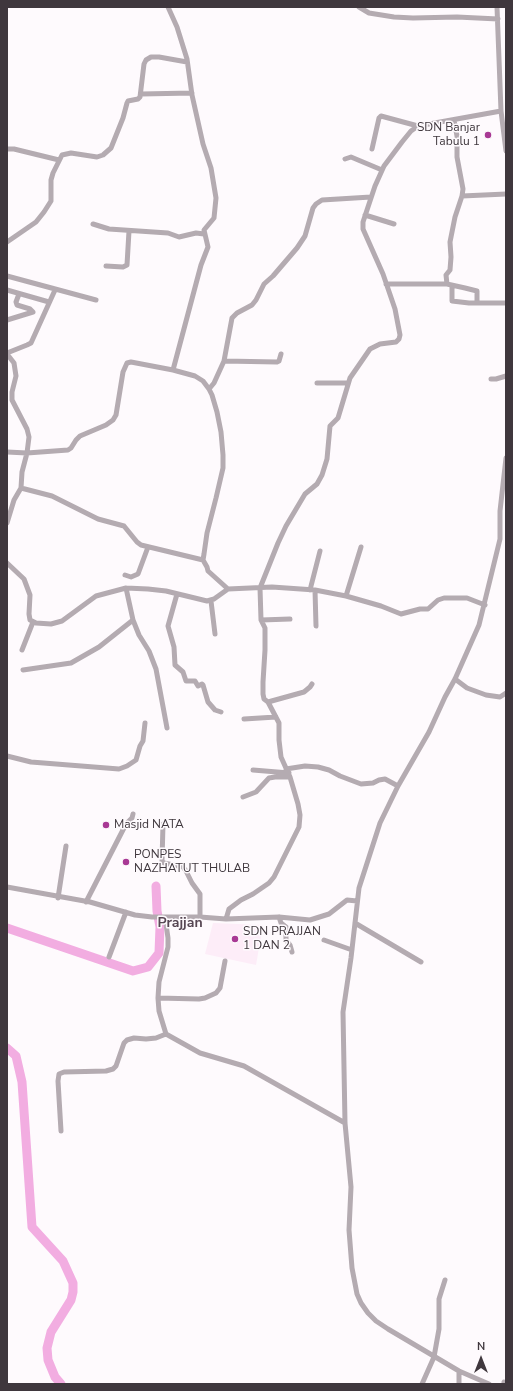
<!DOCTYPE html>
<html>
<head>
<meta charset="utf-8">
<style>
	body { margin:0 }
	#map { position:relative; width:513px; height:1391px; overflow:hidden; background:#fefafd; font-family:"Nunito Sans",sans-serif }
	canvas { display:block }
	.frame { position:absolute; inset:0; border:8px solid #3f373d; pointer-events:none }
	.north { position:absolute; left:461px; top:1339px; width:40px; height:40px; -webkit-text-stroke:3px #fefafd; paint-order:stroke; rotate:0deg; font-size:11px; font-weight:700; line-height:16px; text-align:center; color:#3f373d }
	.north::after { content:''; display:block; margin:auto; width:14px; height:18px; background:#3f373d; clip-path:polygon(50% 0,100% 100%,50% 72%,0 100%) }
</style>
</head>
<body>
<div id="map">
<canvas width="513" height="1391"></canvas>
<div class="frame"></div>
<div class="north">N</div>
</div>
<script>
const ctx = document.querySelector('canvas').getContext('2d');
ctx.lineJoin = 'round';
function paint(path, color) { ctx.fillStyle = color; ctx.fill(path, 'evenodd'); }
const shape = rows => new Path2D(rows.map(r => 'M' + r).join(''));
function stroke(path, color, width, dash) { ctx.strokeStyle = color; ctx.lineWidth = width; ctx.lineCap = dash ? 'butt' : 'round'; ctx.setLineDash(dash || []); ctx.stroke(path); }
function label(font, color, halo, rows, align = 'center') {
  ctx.font = font + ' "Nunito Sans",sans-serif'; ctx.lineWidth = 3; ctx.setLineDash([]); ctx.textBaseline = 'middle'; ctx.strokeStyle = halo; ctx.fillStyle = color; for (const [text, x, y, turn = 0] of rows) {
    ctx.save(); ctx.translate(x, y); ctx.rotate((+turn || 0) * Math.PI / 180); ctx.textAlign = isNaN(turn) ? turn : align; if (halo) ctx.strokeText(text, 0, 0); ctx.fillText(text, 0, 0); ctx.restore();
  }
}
paint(shape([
	[213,923,263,925,256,965,205,954]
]), '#fdedf8');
stroke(shape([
	[7,928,133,971,148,967,159,953,160,927,157,911,156,886],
	[7,1048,16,1056,22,1082,32,1227,63,1261,73,1283,73,1292,71,1300,51,1332,47,1348,48,1360,55,1377,61,1384]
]), '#f2ade1', 9);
stroke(shape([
	[168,7,177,27,187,59,192,95,203,144,211,168,216,198,214,218,204,230,208,247,201,265,173,370,195,376,203,381,209,389,212,395,217,412,221,432,223,455,223,468,216,498,207,533,204,554,203,560,207,567,208,571,228,589,272,587,315,590,346,596,381,606,401,614,420,609,428,609,438,600,444,598,467,598,485,605],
	[359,7,369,13,394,17,413,18,457,17,498,19],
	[497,7,501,111,506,151],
	[141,94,192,93],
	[7,149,14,149,59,160],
	[372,149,379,118,381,116,418,126,501,111],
	[345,159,351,157,382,170],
	[462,196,506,194],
	[365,215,394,224],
	[93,224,109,229,168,233,179,237,196,233,204,234],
	[7,242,36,222,44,212,51,201,51,180,53,173,62,155,71,153,97,157,103,155,111,148,123,118,127,103,128,101,138,99,140,97,144,64,146,60,151,57,159,57,187,62],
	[106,266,123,267,127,265,129,231],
	[7,276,96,300],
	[386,284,447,284,465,288,477,291,477,303],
	[447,284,446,275,450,270,451,257,450,242,455,217,462,196,463,189,457,157,457,136,454,120],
	[452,285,452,301,469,303,506,303],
	[7,290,49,302],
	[7,320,33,312,30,309,17,305,16,302,19,294],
	[7,353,27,345,31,343,55,290],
	[7,354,14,363,16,376,12,392,12,400,27,429,29,437,27,453,22,472,21,488,14,500,7,523],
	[224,361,277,362,279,361,281,354],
	[491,379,496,379,506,376],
	[317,383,348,383],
	[209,389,214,383,224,361,232,318,237,313,252,305,256,300,264,284,273,276,297,248,305,236,313,208,316,204,322,200,371,197],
	[7,452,27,453,68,450,71,448,76,440,80,436,106,425,113,420,116,415,123,372,127,363,131,362,173,370],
	[21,488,52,496,98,519,124,526,137,542,141,545,203,560],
	[7,563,24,579,30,595,29,614,30,620,36,623,51,624,62,621,96,596,126,588,148,589,166,591,207,601,214,599,228,589],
	[125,575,131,577,138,574,148,547],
	[126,588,133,620,139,635,149,651,156,669,167,728],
	[310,590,320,551],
	[315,590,316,626],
	[177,594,168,626,174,647,175,665,183,672,186,681,195,681,198,686,202,684,203,685,208,702,215,710,221,712],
	[346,596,361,547],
	[211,601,215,634],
	[261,620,290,619],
	[22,650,33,622],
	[23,670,71,663,99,647,133,620],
	[455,679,467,688,486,695,500,697,506,693],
	[268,702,304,692,310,687,312,684],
	[244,719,276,717],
	[7,756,31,762,119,769,127,766,136,760,140,746,143,741,145,723],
	[286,769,305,766,318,767,329,770,340,776,361,784,373,783,379,780,385,779,398,786],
	[253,770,289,773],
	[243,797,256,792,269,778,275,777,290,777],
	[163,824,162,861,164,863,183,867,186,871,192,883,200,894,200,917],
	[7,887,90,902,135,915,152,917,200,917,226,919,279,917,310,920,329,914,347,900,357,901],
	[58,898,66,846],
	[86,902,126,824,132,818,133,814],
	[165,917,168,938,168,947,159,982,158,998,159,1011,166,1034,200,1053,244,1066,345,1123],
	[279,917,281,923,286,927,286,940,290,945,292,952],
	[226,919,229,909,241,900,253,894,269,883,274,877,299,827,300,815,298,804,290,777,281,757,279,740,279,723,268,702,264,699,263,694,263,682,265,650,265,628,261,620,260,588,278,543,286,526,305,494,317,484,322,475,327,459,330,426,338,418,350,378,370,349,380,344,396,342,399,339,400,335,395,309,383,274,363,229,363,222,375,186,384,166,402,142,411,131,418,126],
	[355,923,421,962],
	[324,940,352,950],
	[109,957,126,912],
	[158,998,199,999,205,998,216,993,220,988,225,961],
	[61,1131,58,1081,59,1074,64,1072,106,1071,113,1069,116,1066,124,1043,127,1040,134,1038,146,1039,156,1038,166,1034],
	[504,1382,506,1383],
	[422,1384,434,1357,439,1329,439,1299,445,1280],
	[459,1384,459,1371],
	[489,1384,459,1371,388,1329,376,1321,368,1313,361,1303,357,1294,352,1268,349,1230,351,1187,345,1123,343,1012,351,958,359,888,380,823,398,786,429,732,445,697,455,679,479,625,500,539,500,511,506,458]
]), '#b4abb1', 5);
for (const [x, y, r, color] of [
	[488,135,4,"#a83894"],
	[106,825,4,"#a83894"],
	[126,862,4,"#a83894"],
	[235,939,4,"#a83894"]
]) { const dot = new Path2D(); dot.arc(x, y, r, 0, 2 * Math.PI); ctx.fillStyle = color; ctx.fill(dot); stroke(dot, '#fefafd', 1.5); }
label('12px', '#3f373d', '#fefafd', [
	["SDN Banjar",480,128,"right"],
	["Tabulu 1",480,142,"right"],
	["Masjid NATA",114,825],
	["PONPES",134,855],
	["NAZHATUT THULAB",134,869],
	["SDN PRAJJAN",243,932],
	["1 DAN 2",243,946]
], 'left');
label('bold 14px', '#574753', '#fefafd', [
	["Prajjan",180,924]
]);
</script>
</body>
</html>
